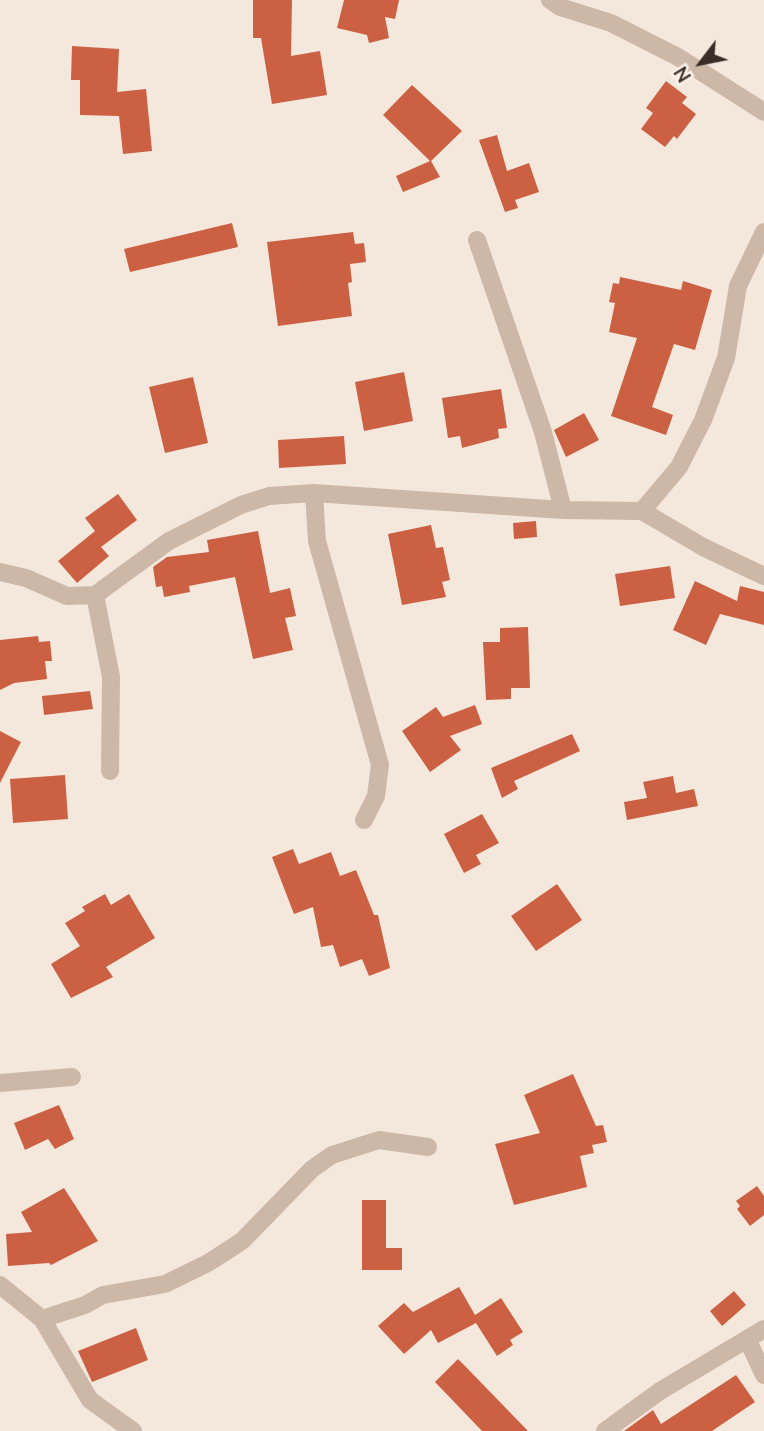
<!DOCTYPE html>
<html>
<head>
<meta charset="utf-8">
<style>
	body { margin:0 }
	#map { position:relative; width:764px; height:1431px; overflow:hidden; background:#f4e8dd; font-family:"Nunito Sans",sans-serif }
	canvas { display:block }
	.north { position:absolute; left:666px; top:28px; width:70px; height:70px; -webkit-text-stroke:5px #fbf2ea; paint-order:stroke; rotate:238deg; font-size:19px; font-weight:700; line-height:28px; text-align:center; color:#392d28 }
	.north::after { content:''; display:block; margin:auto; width:24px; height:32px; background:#392d28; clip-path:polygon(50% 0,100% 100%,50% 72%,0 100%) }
</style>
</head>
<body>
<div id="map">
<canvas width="764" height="1431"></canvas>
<div class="north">N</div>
</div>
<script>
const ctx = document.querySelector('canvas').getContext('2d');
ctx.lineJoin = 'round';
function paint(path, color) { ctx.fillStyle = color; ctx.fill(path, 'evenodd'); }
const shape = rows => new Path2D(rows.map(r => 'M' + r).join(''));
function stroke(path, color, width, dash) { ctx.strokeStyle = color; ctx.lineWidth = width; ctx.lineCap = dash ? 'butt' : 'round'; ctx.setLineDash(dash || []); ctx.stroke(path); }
paint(shape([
	[253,0,292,0,291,56,320,51,327,95,272,104,261,38,253,38],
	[344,0,399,0,395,19,385,17,389,38,369,43,367,35,337,28],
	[72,46,119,49,117,92,146,89,152,151,123,154,119,116,80,115,80,80,71,80],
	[666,81,687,97,682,103,696,114,677,139,674,136,665,147,641,129,653,113,646,108],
	[412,85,462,131,431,161,440,177,403,192,396,176,430,161,383,115],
	[497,135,507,171,529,163,539,192,515,200,518,208,505,212,479,140],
	[232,223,238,247,130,272,124,249],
	[353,232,355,244,364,243,366,262,350,264,352,282,348,283,352,316,278,326,267,242],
	[620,277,681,290,683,281,712,290,695,350,674,344,652,407,673,415,666,435,611,416,637,338,609,332,615,303,609,302,613,283,619,284],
	[404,372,413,421,364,431,355,382],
	[193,377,208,443,165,453,149,387],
	[501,389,507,428,498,429,499,438,462,448,460,436,448,438,442,398],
	[584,413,599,440,566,457,554,430],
	[344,436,346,464,279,468,278,440],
	[118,494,137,520,101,547,109,556,77,583,58,561,95,531,85,518],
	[536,521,537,537,514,539,513,523],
	[431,525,436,548,443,547,450,580,442,582,446,597,402,605,388,534],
	[258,531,270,593,290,588,296,616,285,618,293,650,253,659,235,577,189,586,190,592,164,597,162,586,156,587,153,567,167,557,209,552,207,540],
	[670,566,675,598,620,606,615,574],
	[695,581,737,601,740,586,764,592,764,625,720,614,706,645,673,630],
	[528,627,530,688,511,688,511,699,486,700,483,642,500,642,500,628],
	[38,636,39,642,50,641,52,661,45,661,47,679,14,683,0,690,0,640],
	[90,691,93,709,44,715,42,696],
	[475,705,482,724,450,736,461,750,430,772,402,731,436,707,443,717],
	[0,731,21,742,0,783],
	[572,734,580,751,514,781,518,789,502,798,491,768],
	[65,775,68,819,13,823,10,779],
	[673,776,676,793,694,789,698,806,627,820,624,802,647,798,643,782],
	[482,814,499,843,476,855,481,864,464,873,444,834],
	[293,849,299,864,331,852,340,876,356,870,374,915,378,915,390,968,369,976,362,959,340,967,333,945,321,947,313,907,294,914,272,857],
	[557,884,582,920,536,951,511,916],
	[105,894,111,905,129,894,155,938,106,967,113,977,71,998,51,964,80,946,65,923,85,911,82,907],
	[573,1074,596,1126,603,1125,607,1142,592,1145,594,1153,580,1156,587,1187,514,1205,495,1144,540,1133,524,1095],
	[59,1105,74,1139,55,1149,48,1139,25,1150,14,1123],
	[757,1186,764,1196,764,1215,750,1226,737,1209,740,1206,736,1201],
	[64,1188,98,1241,51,1265,49,1263,8,1266,6,1234,32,1232,21,1212],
	[362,1200,386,1200,386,1248,402,1248,402,1270,362,1270],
	[459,1287,475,1315,501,1298,523,1332,510,1340,513,1345,497,1356,476,1323,438,1343,431,1330,404,1354,378,1326,404,1303,413,1312],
	[734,1291,746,1305,722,1326,710,1311],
	[136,1328,148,1360,92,1382,78,1351],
	[458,1359,465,1366,528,1431,482,1431,435,1382],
	[736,1375,755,1402,712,1431,624,1431,653,1410,661,1424]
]), '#cc6043');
stroke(shape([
	[550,0,560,7,611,23,678,57,764,112],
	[477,240,543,432,563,510],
	[314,493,317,541,380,765,376,796,364,820],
	[642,511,703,547,764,576],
	[0,572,26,578,67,596,95,595,169,541,241,505,269,496,314,493,563,510,642,511,679,467,703,420,726,358,738,286,764,232],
	[95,595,111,677,110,771],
	[0,1083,72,1077],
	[0,1285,42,1319,90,1400,133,1431],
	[42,1319,85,1305,103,1295,165,1284,208,1263,242,1241,312,1169,332,1155,379,1140,428,1147],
	[748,1341,764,1375],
	[605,1431,660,1391,764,1329]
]), '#cdb8a8', 18);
</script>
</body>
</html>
